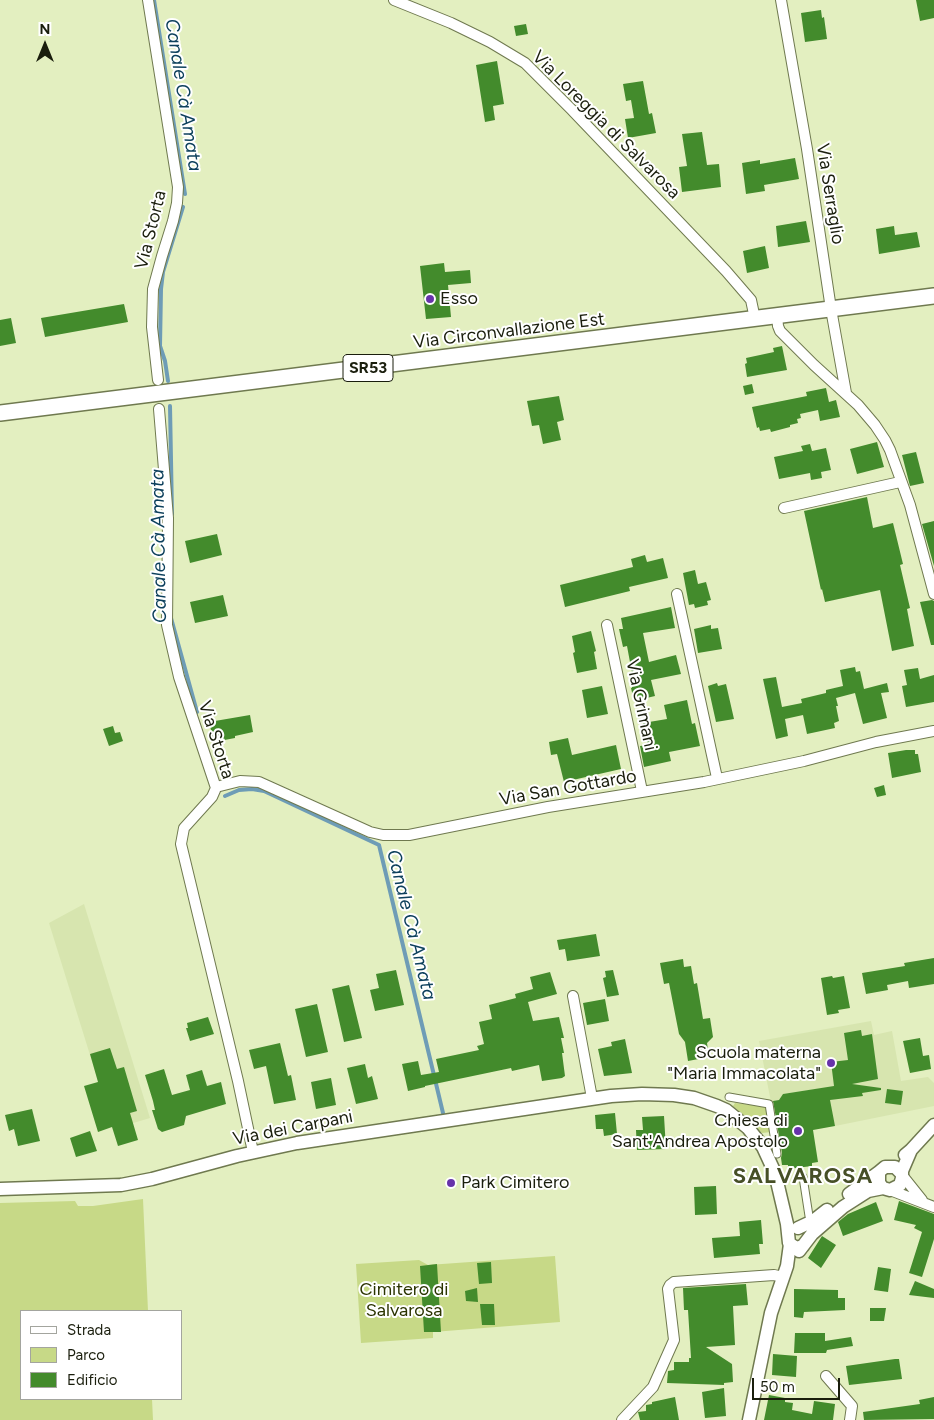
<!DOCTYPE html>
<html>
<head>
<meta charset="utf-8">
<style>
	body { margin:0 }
	#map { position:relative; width:934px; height:1420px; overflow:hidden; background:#e3efc0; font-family:Figtree,sans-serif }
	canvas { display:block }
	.legend { position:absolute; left:20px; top:1310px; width:162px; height:90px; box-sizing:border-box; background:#fff; border:1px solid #a3a59e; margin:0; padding:6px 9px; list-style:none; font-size:15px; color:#1a1e0d }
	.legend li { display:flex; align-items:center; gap:10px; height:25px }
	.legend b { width:25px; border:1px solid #a3a59e }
	.north { position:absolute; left:20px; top:20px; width:50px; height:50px; -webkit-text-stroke:4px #fff; paint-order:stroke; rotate:0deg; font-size:14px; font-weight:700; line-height:20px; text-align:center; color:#1a1e0d }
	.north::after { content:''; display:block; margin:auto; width:18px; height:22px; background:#1a1e0d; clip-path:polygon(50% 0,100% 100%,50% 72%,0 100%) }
	.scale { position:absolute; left:752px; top:1378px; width:88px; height:22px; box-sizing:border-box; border:2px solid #1a1e0d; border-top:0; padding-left:6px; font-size:15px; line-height:18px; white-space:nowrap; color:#1a1e0d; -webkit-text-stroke:4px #fff; paint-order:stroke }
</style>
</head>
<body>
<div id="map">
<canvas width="934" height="1420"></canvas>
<ul class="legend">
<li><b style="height:6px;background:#fff"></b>Strada</li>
<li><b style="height:14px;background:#c7d987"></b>Parco</li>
<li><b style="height:14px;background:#438b2c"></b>Edificio</li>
</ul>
<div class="north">N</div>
<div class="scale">50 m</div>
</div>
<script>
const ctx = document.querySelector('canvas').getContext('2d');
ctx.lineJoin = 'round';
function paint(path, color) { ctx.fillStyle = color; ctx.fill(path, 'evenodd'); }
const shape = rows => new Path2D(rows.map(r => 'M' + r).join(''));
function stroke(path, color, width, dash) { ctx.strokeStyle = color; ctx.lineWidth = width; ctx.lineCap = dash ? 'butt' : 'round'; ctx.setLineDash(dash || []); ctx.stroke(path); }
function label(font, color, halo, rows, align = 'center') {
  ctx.font = font + ' Figtree,sans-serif'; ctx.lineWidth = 4; ctx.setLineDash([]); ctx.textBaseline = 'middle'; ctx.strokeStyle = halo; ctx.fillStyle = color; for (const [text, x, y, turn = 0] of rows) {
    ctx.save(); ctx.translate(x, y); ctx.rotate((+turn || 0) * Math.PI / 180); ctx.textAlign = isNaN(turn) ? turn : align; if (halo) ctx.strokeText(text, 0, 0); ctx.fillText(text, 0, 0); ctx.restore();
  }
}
paint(shape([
	[84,904,150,1118,113,1129,49,923],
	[871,1021,874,1035,892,1031,901,1081,928,1077,934,1083,934,1106,835,1126,823,1088,783,1094,779,1100,771,1102,759,1041]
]), '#d7e5af');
paint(shape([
	[735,1103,767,1107,771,1132,762,1133,747,1118,733,1106],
	[143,1199,148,1311,21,1311,21,1399,152,1399,153,1420,0,1420,0,1203,75,1201,78,1206,93,1206],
	[555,1256,560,1322,433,1332,433,1338,361,1343,356,1264,419,1260,428,1265]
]), '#c7d987');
stroke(shape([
	[154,0,185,194],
	[168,381,165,361,160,346,161,289,163,272,183,207],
	[170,406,172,514],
	[171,618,197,712],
	[225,796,239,790,252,789,264,791,379,845,443,1113]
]), '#6e9cb6', 4);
paint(shape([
	[916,0,934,0,934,18,920,21],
	[821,10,822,18,824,17,827,39,805,42,801,13],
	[526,24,528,34,516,36,514,26],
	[497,61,504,104,493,106,495,120,485,122,476,65],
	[643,81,649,114,652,113,656,133,628,138,625,119,634,118,631,100,626,101,623,84],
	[702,132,707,165,719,164,721,187,682,192,679,167,687,166,682,134],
	[795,158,799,179,764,185,765,191,746,194,742,163,760,160,760,164],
	[806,221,810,242,778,247,776,226],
	[894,226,895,235,917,232,920,247,879,254,876,229],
	[765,246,769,268,747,273,743,251],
	[444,263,445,272,470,270,471,283,448,285,451,317,426,319,420,266],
	[124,304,128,322,45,337,41,318],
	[11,318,16,343,0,346,0,320],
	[782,346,787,370,747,377,745,364,747,363,746,358,774,352,773,348],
	[752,384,754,393,745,395,743,386],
	[826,388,829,402,836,400,840,417,820,421,818,410,800,414,801,418,797,419,798,423,790,425,790,427,771,432,770,429,760,431,759,427,757,428,752,407,807,396,806,392],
	[559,396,564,420,557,422,561,440,543,444,539,425,532,426,527,401],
	[877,442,884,467,857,474,850,449],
	[810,444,812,451,826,448,831,470,821,472,822,478,811,480,810,473,779,479,774,457,803,451,801,446],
	[916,452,924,483,910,486,902,455],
	[867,497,873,528,893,523,903,564,900,565,910,608,907,609,914,646,892,651,880,590,825,602,822,589,821,590,804,511],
	[934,521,934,566,922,524],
	[217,534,222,555,190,563,185,541],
	[645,555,647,562,663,558,668,578,629,587,630,591,565,607,560,585,633,567,631,559],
	[695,570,698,584,706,582,711,600,707,601,708,605,695,608,694,604,689,605,683,573],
	[223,595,228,616,195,623,190,602],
	[932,600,934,601,934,645,931,645,920,602],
	[671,607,675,628,643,633,649,662,676,655,681,674,651,680,655,696,634,701,631,688,632,688,629,673,632,673,627,646,623,647,619,629,623,629,621,618],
	[711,625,711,629,718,628,722,649,698,653,694,629],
	[591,631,596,651,594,652,597,669,577,673,573,653,575,652,572,636],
	[855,667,856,672,860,671,864,689,887,683,889,692,881,693,887,718,863,724,855,693,836,698,838,706,836,706,839,721,834,723,835,728,807,734,803,715,785,719,788,736,776,739,763,679,776,677,782,707,802,703,801,699,826,693,826,690,843,686,840,670],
	[918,668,920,679,934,675,934,702,906,707,902,686,907,685,904,670],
	[717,683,718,686,726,684,734,719,716,722,708,686],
	[602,686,608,714,587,718,582,690],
	[687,700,692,724,695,723,700,746,669,752,671,761,644,767,640,746,648,745,643,723,667,719,664,705],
	[250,715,253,732,235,736,235,738,214,742,209,722],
	[113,726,115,733,120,732,123,741,109,746,103,729],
	[568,738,572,755,616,745,621,769,564,782,557,754,551,755,549,742],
	[906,750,915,750,915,754,918,754,921,772,892,778,888,753],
	[884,785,886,795,877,797,874,788],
	[596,934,600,956,567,961,565,949,559,950,557,940],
	[934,958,934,984,909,988,908,981,887,985,888,990,866,994,862,973,905,966,904,963],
	[683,959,684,967,691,966,694,984,697,983,703,1019,710,1018,713,1037,707,1043,709,1057,688,1061,685,1042,679,1034,669,983,664,984,660,963],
	[396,970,404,1005,375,1011,370,990,379,988,376,974],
	[613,970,619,995,607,997,603,978,606,977,605,971],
	[550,972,557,994,528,1002,533,1021,559,1017,564,1038,561,1038,564,1053,562,1053,565,1076,562,1078,542,1081,539,1065,512,1071,511,1068,425,1086,425,1087,408,1091,402,1064,418,1061,421,1075,439,1072,436,1059,479,1050,477,1046,484,1044,479,1022,492,1019,489,1005,516,998,515,994,533,989,530,977],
	[832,976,833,978,844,976,850,1008,838,1010,839,1013,827,1015,821,978],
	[349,985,362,1038,344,1042,332,989],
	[605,999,609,1021,587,1025,583,1003],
	[317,1004,328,1052,306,1057,295,1009],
	[208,1017,214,1034,190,1041,186,1028,188,1028,187,1023],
	[861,1030,862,1036,872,1034,878,1079,852,1084,881,1088,881,1090,862,1093,863,1096,830,1100,835,1126,813,1130,818,1162,812,1163,812,1166,788,1169,788,1165,782,1165,781,1158,782,1153,773,1101,779,1100,783,1094,834,1086,831,1062,848,1060,844,1033],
	[920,1038,923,1056,929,1055,931,1069,910,1073,903,1041],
	[625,1039,632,1073,604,1076,598,1049,612,1046,611,1042],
	[280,1043,288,1076,291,1075,296,1100,274,1104,266,1066,254,1069,249,1050],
	[110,1048,117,1069,124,1067,137,1111,130,1113,138,1140,118,1146,112,1127,98,1132,84,1086,98,1082,90,1054],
	[365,1064,368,1078,372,1076,378,1099,356,1104,347,1068],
	[164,1069,172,1095,190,1090,186,1075,202,1070,207,1086,221,1082,226,1104,186,1116,184,1125,162,1132,158,1129,152,1110,155,1110,153,1101,145,1075],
	[331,1078,336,1105,316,1109,311,1082],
	[887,1089,903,1091,901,1105,885,1103],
	[32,1109,40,1141,18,1146,14,1129,9,1131,5,1115],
	[615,1113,617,1134,604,1136,603,1129,596,1129,595,1115],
	[664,1116,666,1149,637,1150,636,1130,643,1130,642,1117],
	[90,1131,97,1151,76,1157,70,1138],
	[716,1186,717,1214,695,1215,694,1187],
	[899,1201,934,1214,934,1239,922,1277,909,1273,922,1232,914,1228,916,1225,894,1220],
	[876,1202,883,1221,843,1236,838,1222,848,1214],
	[761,1220,763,1244,759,1244,760,1254,714,1258,712,1238,740,1236,739,1222],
	[822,1236,836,1245,821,1268,808,1258],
	[491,1262,492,1283,479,1284,477,1263],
	[437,1264,441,1332,424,1332,420,1266],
	[878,1267,891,1269,888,1292,874,1290],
	[915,1281,934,1289,934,1298,909,1295],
	[746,1284,748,1305,733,1306,735,1345,706,1347,732,1364,733,1382,724,1383,724,1385,667,1383,668,1371,674,1370,674,1362,689,1362,689,1358,691,1358,688,1310,684,1310,683,1288],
	[477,1288,478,1302,466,1301,465,1291],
	[794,1289,838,1290,838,1298,845,1298,845,1310,804,1312,803,1318,794,1317],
	[480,1304,494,1304,495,1325,482,1325],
	[870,1308,886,1308,884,1321,870,1321],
	[795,1333,825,1333,825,1341,851,1337,853,1346,827,1350,826,1353,794,1353],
	[773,1354,797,1356,796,1377,772,1375],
	[895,1359,899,1359,902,1379,849,1385,846,1366],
	[724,1388,726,1416,705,1418,702,1392],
	[769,1395,785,1398,785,1402,793,1403,792,1410,812,1414,814,1401,835,1404,833,1420,764,1420],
	[675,1397,679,1420,640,1420,638,1412,646,1411,646,1405,652,1404,652,1402],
	[934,1397,934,1419,864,1420,863,1412,920,1404,919,1400]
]), '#438b2c');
const pedestrian = shape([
	[729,1097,769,1104,777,1154],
	[803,1177,809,1216]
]);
const minor = shape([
	[148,0,178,187,177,203,173,221,162,256,153,289,152,327,158,380],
	[394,0,451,23,490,42,525,63,572,110,726,271,751,300,755,319],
	[781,0,807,149,831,309,846,393],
	[777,316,778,326,780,331,814,365,858,405,875,425,885,440,890,450,910,505,934,594],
	[159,409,168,518,167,625,179,677,216,788,212,797,184,828,181,844,238,1081,253,1152],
	[784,508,900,482],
	[677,594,717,778],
	[607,625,642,791],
	[216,787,240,781,259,782,370,832,383,835,409,835,548,807,704,782,804,761,876,742,934,731],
	[573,996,592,1098],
	[902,1175,922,1200],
	[890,1190,934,1207],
	[826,1376,852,1406,850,1420],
	[622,1420,653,1387,674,1340,668,1289,670,1285,674,1282,774,1275,783,1277]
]);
const tertiary = shape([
	[905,1155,911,1150,934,1125],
	[901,1173,895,1167,885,1167,879,1172,879,1183,883,1188,890,1190,900,1185,902,1178,902,1171,911,1150],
	[0,1189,121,1185,152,1179,237,1156,297,1143,611,1096,642,1094,674,1095,694,1098,717,1106,726,1110,748,1128,763,1147,775,1173,787,1224,789,1243,796,1248,803,1246],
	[849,1194,879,1172],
	[798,1228,813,1221,827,1210],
	[799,1251,812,1234,843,1207,868,1191,883,1188],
	[749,1420,771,1313,787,1266,790,1244]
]);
const primary = shape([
	[0,413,934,296]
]);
stroke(pedestrian, '#6f794f', 9);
stroke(minor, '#6f794f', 12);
stroke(tertiary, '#6f794f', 15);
stroke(primary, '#6f794f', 18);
stroke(pedestrian, '#fff', 7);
stroke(minor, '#fff', 10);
stroke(tertiary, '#fff', 12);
stroke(primary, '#fff', 15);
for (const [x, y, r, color] of [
	[430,299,5,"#6733aa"],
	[831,1063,5,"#6733aa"],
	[798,1131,5,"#6733aa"],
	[451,1183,5,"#6733aa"]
]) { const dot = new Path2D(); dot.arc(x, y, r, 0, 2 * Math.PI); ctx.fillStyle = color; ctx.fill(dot); stroke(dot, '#fff', 2); }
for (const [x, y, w] of [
	[368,368,50]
]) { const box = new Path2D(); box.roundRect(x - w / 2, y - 13.5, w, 27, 4); ctx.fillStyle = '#fff'; ctx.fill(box); stroke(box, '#1a1e0d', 1); }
label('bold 16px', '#1a1e0d', null, [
	["SR53",368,368]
]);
label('18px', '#1a1e0d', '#fff', [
	["Via Loreggia di Salvarosa",606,125,45],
	["Via Serraglio",830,194,81],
	["Via Storta",151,230,-76],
	["Via Circonvallazione Est",509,331,-7],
	["Via Grimani",641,705,78],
	["Via Storta",216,740,72],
	["Via San Gottardo",568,788,-10],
	["Via dei Carpani",293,1128,-11]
]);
label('18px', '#1a1e0d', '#fff', [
	["Esso",440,299],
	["Scuola materna",821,1053,"right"],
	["\"Maria Immacolata\"",821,1074,"right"],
	["Chiesa di",788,1121,"right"],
	["Sant'Andrea Apostolo",788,1142,"right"],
	["Park Cimitero",461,1183]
], 'left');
label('18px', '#2b3400', '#fff', [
	["Cimitero di",404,1290],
	["Salvarosa",404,1311]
]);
label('italic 19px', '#0d405c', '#fff', [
	["Canale Cà Amata",183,95,81],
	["Canale Cà Amata",159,546,-91],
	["Canale Cà Amata",411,925,76]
]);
ctx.letterSpacing = '1px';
label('bold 22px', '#464f26', '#fff', [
	["SALVAROSA",803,1177]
]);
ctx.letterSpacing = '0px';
</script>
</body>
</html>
